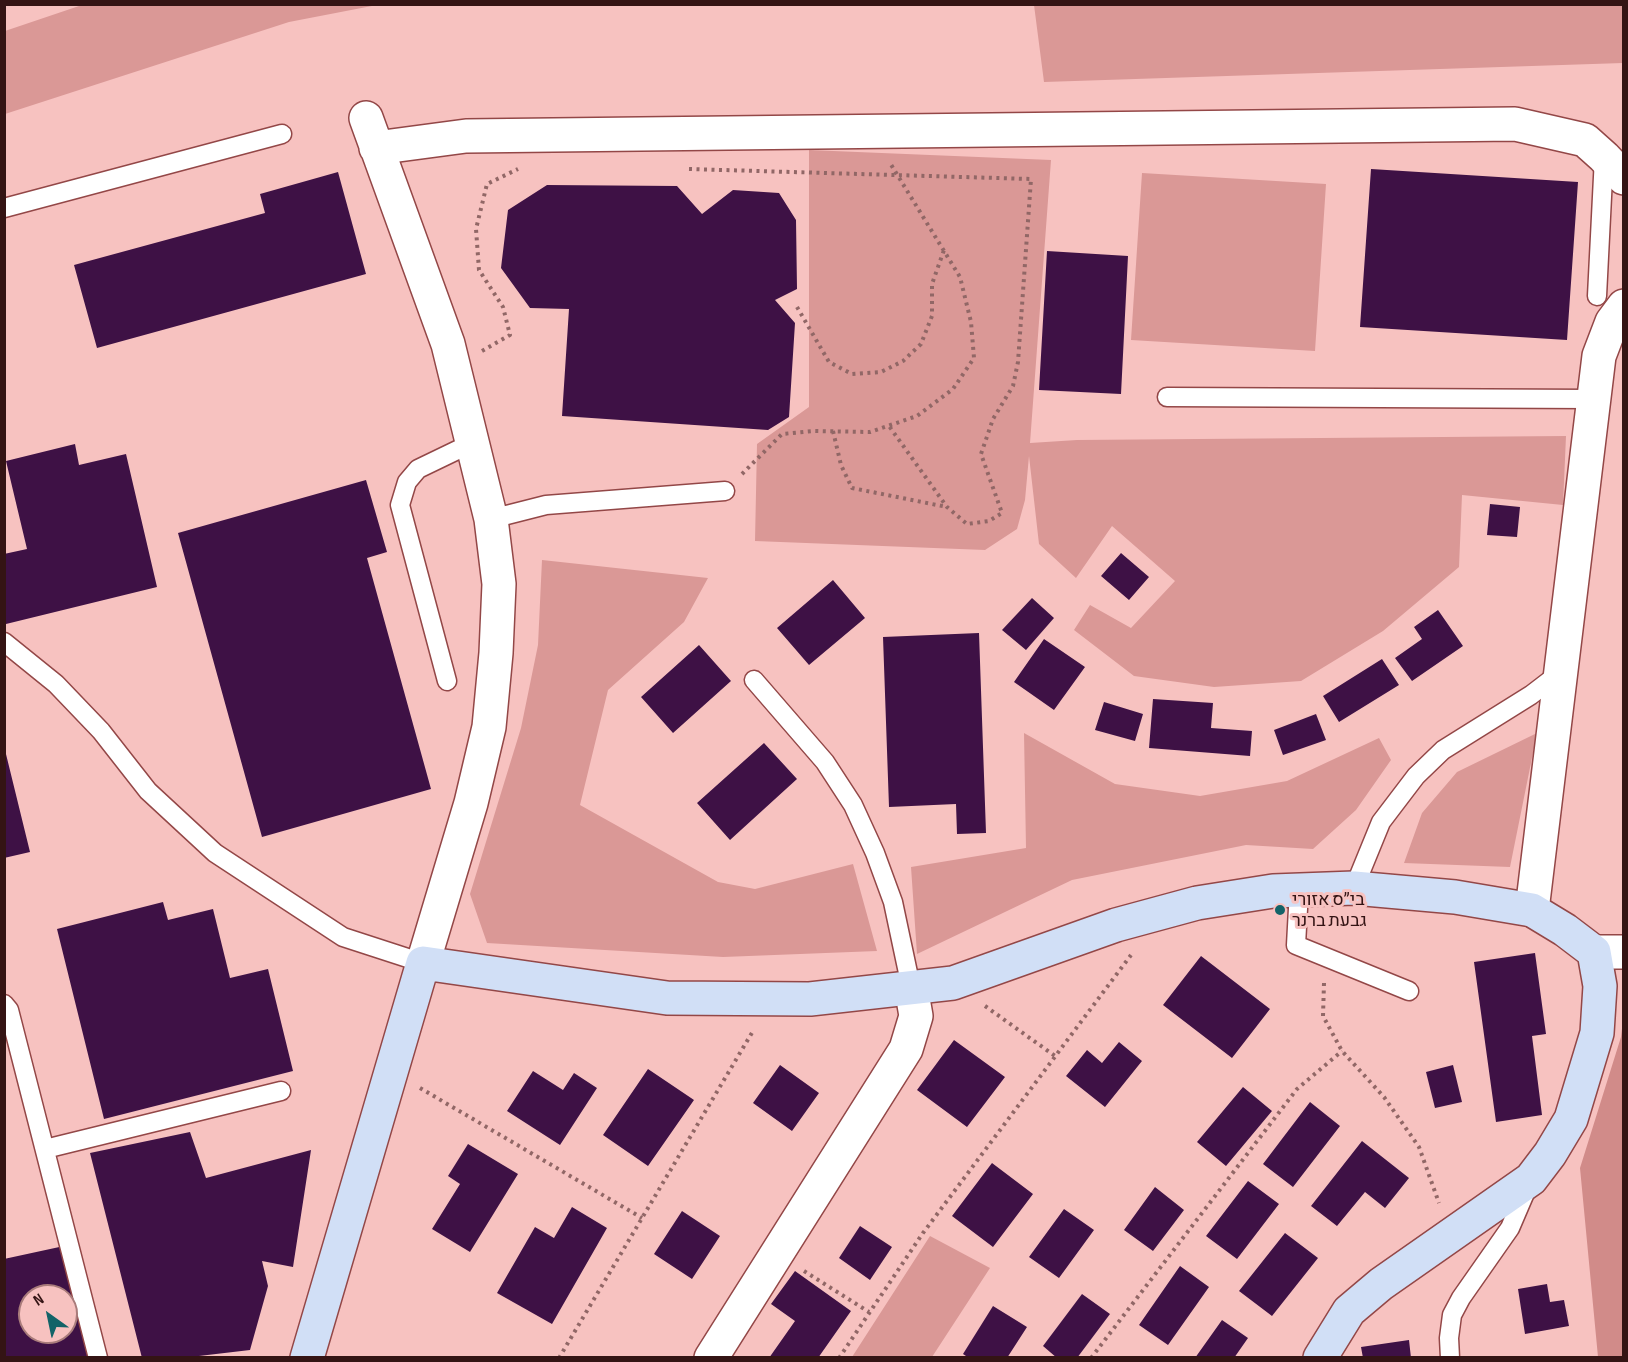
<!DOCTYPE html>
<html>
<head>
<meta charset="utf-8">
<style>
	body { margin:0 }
	#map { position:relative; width:1628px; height:1362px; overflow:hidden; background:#f7c2c0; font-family:"Sofia Sans Condensed",sans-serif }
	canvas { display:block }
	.frame { position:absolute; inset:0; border:6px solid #341414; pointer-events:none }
	.north { position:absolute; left:18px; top:1284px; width:60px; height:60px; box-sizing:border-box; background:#f7c2c0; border:2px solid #a97c7b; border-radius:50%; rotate:327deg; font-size:16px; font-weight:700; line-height:24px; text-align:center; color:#341414 }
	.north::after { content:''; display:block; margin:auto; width:21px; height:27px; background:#136368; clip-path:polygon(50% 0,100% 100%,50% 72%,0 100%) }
</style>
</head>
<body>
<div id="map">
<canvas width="1628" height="1362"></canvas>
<div class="frame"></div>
<div class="north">N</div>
</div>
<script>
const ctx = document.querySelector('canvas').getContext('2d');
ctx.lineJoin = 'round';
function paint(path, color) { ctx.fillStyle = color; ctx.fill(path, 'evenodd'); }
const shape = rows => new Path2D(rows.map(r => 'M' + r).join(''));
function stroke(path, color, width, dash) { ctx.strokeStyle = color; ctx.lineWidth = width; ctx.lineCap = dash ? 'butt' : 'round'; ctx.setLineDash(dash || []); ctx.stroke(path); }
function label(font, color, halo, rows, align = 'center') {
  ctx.font = font + ' "Sofia Sans Condensed",Heebo,sans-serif'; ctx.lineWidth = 6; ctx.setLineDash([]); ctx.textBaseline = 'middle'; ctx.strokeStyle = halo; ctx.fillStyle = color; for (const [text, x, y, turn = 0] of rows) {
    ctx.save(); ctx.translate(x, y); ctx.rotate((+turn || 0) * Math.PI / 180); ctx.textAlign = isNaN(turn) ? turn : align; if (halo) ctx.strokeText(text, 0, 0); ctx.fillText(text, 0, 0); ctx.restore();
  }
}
paint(shape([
	[82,5,82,4,377,5,289,22,5,114,5,31],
	[1034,5,1623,5,1623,63,1044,82],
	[809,150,1051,160,1030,443,1077,440,1566,436,1563,505,1462,495,1459,567,1383,631,1301,681,1214,687,1134,676,1074,630,1090,605,1131,628,1175,581,1112,526,1076,578,1039,544,1029,456,1025,500,1017,529,985,550,755,541,757,444,809,407],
	[1142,173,1326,184,1315,351,1131,340],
	[542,560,708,578,684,622,608,690,580,805,718,882,755,889,853,864,877,951,723,957,487,943,470,894,521,728,538,645],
	[1024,733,1115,784,1200,796,1287,781,1379,738,1391,760,1356,810,1313,849,1246,845,1072,880,917,954,911,867,1026,848],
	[1537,733,1510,867,1404,863,1422,813,1457,772],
	[930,1236,990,1268,932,1357,852,1357]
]), '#da9896');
paint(shape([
	[1623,1020,1623,1357,1598,1357,1580,1168,1621,1037]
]), '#d18b89');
paint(shape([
	[1371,169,1578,182,1567,340,1360,327],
	[338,172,366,274,97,348,74,265,265,213,260,194],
	[547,185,677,186,702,214,733,190,779,193,796,220,797,289,775,300,795,323,789,417,768,430,562,416,569,309,530,308,501,268,508,210],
	[1047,251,1128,256,1121,394,1039,390],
	[75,444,79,465,126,454,157,587,6,624,4,554,27,549,6,461],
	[366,480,387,552,367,558,431,789,262,837,178,533],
	[1490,504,1520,507,1517,537,1487,535],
	[1121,553,1149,577,1129,600,1101,576],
	[833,580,865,618,809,665,777,628],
	[1032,598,1054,618,1026,650,1002,630],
	[1438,610,1463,646,1412,681,1395,658,1422,639,1414,627],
	[979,633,986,833,957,834,956,804,889,807,883,637],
	[1044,639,1085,667,1054,710,1014,682],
	[699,645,731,681,673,733,641,697],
	[1382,659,1399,685,1339,722,1323,696],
	[1153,699,1213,703,1211,728,1252,731,1250,756,1149,748],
	[1104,702,1143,714,1135,741,1095,730],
	[1316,714,1326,740,1283,755,1274,730],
	[764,743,797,779,730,840,697,803],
	[5,750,30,852,4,858,4,751],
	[163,902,168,920,213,909,230,978,268,969,293,1071,104,1119,57,929],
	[1535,953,1546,1034,1532,1036,1542,1115,1496,1122,1474,962],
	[1201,956,1270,1009,1232,1058,1163,1005],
	[954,1040,1005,1077,967,1127,917,1090],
	[1119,1042,1142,1061,1105,1107,1066,1076,1087,1050,1102,1063],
	[780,1065,819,1093,792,1131,753,1103],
	[1453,1065,1462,1102,1435,1108,1426,1072],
	[648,1069,694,1100,648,1166,603,1135],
	[533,1071,563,1090,574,1073,597,1088,560,1145,507,1111],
	[1243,1087,1272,1111,1226,1166,1197,1142],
	[1310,1102,1340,1126,1293,1187,1263,1164],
	[190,1132,206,1178,311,1150,293,1267,262,1261,268,1286,250,1350,182,1358,142,1358,90,1153],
	[1362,1141,1409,1178,1385,1208,1365,1192,1337,1226,1311,1206],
	[468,1144,518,1174,470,1252,432,1229,460,1184,448,1176],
	[992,1163,1033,1194,993,1247,952,1216],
	[1248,1181,1279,1204,1237,1259,1206,1236],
	[1155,1187,1184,1210,1153,1251,1124,1230],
	[572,1207,607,1228,552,1324,497,1293,535,1227,554,1238],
	[1064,1209,1094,1230,1059,1278,1029,1257],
	[682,1211,720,1236,692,1279,654,1254],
	[860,1226,892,1247,870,1280,839,1258],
	[1285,1233,1318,1258,1272,1316,1239,1291],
	[64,1246,88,1358,4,1358,4,1259],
	[30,1296,66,1296,66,1332,30,1332],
	[1180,1266,1209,1287,1168,1345,1139,1325],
	[795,1271,851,1311,818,1358,769,1358,795,1321,771,1304],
	[1547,1284,1550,1302,1564,1300,1569,1326,1525,1334,1518,1289],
	[1082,1294,1110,1314,1077,1358,1057,1358,1043,1346],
	[993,1306,1027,1327,1007,1358,969,1358,963,1354],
	[1222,1320,1248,1338,1234,1358,1195,1358],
	[1409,1340,1411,1358,1363,1358,1361,1347]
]), '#3e1145');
const lane = shape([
	[4,208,282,134],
	[1597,296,1604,157],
	[1167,397,1593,399],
	[491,519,546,505,725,491],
	[4,642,56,684,101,731,148,791,215,853,343,937,423,963],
	[754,680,825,762,853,805,875,853,893,902,911,987],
	[447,681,400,505,407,482,418,469,474,442],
	[1354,888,1381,822,1416,776,1443,750,1531,695,1561,672],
	[1299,890,1296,945,1409,991],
	[4,1004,9,1010,98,1358],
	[45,1149,281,1091],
	[1450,1358,1449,1338,1452,1315,1461,1298,1510,1228,1528,1186]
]);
const street = shape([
	[366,118,448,344,491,519,499,584,496,653,489,727,471,803,423,963],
	[376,148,466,136,1515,124,1585,140,1604,157,1624,178],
	[1532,910,1599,356,1612,322,1624,306],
	[1594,952,1624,952],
	[711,1358,906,1049,916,1016,911,987]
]);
const secondary = shape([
	[307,1358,423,963,667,998,810,999,953,983,1116,925,1197,903,1273,891,1354,888,1455,897,1532,910,1565,930,1594,952,1600,986,1597,1033,1571,1119,1550,1154,1531,1179,1381,1284,1349,1311,1320,1358]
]);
stroke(lane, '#934747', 21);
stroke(street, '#934747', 36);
stroke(secondary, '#934747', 36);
stroke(shape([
	[689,169,1031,179,1018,362,1013,386,993,419,981,454,1002,513,989,521,967,524,947,507,889,426],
	[797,307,829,362,852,374,881,372,903,361,921,344,932,316,932,284,944,250],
	[482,351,510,335,503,307,479,270,476,229,487,184,518,169],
	[833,431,841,465,852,488,947,507],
	[742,474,782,434,813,431,870,432,917,416,953,389,974,358,971,322,960,277,890,163],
	[1324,983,1323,1016,1342,1051,1384,1097,1419,1147,1439,1203],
	[985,1006,1055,1056],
	[420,1088,642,1218],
	[804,1271,869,1312],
	[559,1358,753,1031],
	[839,1358,923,1233,1131,955],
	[1091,1358,1297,1089,1342,1051]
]), '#916766', 4, [3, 4.5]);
stroke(lane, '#fff', 18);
stroke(street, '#fff', 33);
stroke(secondary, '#d1dff6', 33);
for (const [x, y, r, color] of [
	[1280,910,6,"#136368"]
]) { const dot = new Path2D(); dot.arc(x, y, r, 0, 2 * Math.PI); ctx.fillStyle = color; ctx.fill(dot); stroke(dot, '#f7c2c0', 2); }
label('18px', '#341414', '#f7c2c0', [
	["בי״ס אזורי",1292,900],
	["גבעת ברנר",1292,921]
], 'left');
</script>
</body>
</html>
